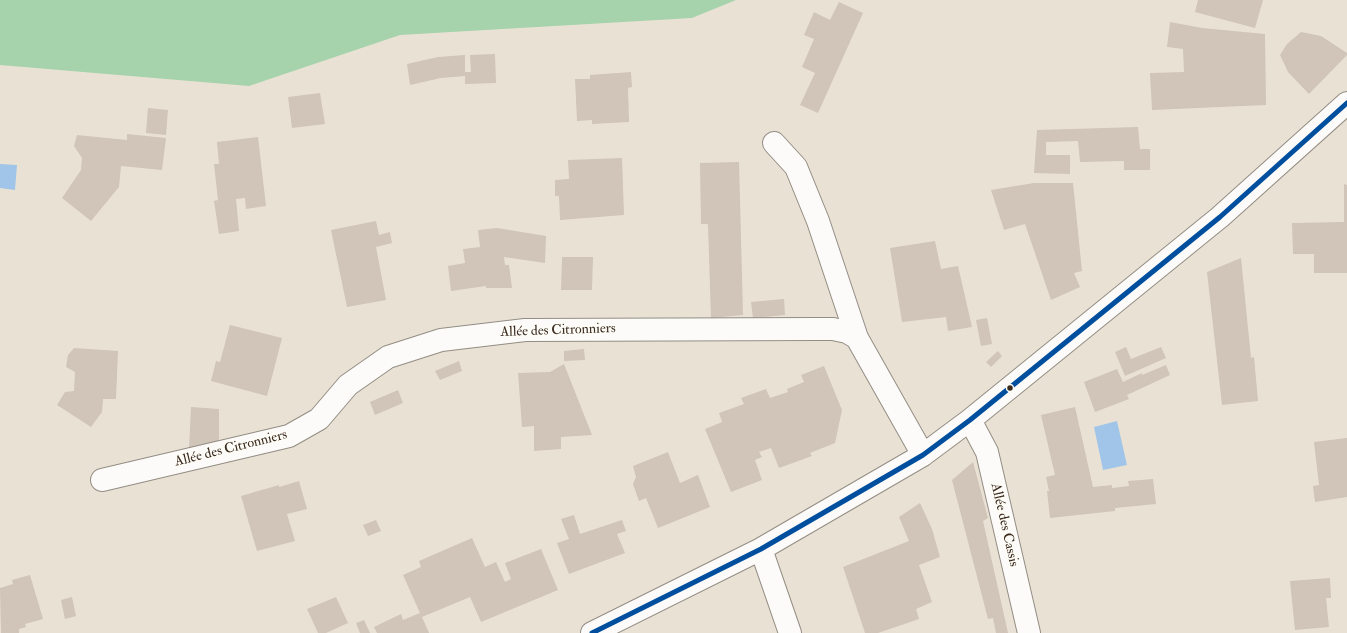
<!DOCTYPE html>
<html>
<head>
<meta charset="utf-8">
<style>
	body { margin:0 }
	canvas { display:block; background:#e9e2d4 }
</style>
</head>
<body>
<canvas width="1347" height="633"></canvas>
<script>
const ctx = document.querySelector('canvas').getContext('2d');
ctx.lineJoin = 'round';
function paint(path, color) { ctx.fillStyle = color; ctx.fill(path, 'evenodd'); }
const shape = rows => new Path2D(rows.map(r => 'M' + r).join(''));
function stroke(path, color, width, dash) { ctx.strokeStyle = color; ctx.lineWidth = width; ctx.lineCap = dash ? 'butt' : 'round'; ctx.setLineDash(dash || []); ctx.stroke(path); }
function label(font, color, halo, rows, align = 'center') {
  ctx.font = font + ' "IM FELL Double Pica",serif'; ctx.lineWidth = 4; ctx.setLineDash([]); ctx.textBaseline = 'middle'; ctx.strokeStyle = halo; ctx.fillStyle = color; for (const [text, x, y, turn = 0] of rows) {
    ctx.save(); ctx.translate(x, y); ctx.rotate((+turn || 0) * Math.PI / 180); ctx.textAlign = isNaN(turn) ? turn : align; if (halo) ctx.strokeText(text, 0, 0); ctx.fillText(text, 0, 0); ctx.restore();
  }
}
paint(shape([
	[0,0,736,0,692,18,400,35,249,86,0,65]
]), '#a7d3ac');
paint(shape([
	[0,164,17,165,15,190,0,188],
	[1117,421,1127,465,1103,470,1094,427]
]), '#a1c5e9');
paint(shape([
	[1198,0,1263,0,1255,28,1195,12],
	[839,2,863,13,818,113,800,105,815,73,802,67,814,39,804,35,814,12,830,20],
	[1170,22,1202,28,1265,34,1266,105,1152,110,1150,73,1184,72,1183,49,1167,47],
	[1301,32,1321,36,1347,53,1347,55,1309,94,1288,72,1280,55,1287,44],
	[495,54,496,83,465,84,465,76,441,78,410,85,407,64,438,57,465,55,465,72,471,72,470,55],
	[631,72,632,87,628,88,629,122,592,124,592,120,577,121,575,79,590,79,590,75],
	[320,93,325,124,292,128,288,97],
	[148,108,168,110,166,135,146,133],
	[1138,127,1140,149,1150,149,1150,170,1124,170,1124,161,1080,162,1078,141,1046,142,1046,155,1070,155,1070,174,1034,173,1037,130],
	[127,134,166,138,162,170,121,166,119,187,91,221,62,198,81,170,82,158,74,146,77,135,127,140],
	[258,137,266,206,246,209,245,198,236,199,239,231,219,234,214,201,218,200,214,164,219,164,217,142],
	[622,158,624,215,560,220,559,196,555,196,555,180,569,179,568,160],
	[739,162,743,315,711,318,708,224,701,224,700,163],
	[1034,183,1073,183,1082,271,1074,273,1080,287,1051,300,1025,224,1004,230,991,190],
	[1344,184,1347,185,1347,273,1314,273,1314,254,1293,254,1292,223,1344,222],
	[376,221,379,235,390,232,392,243,376,247,386,300,347,307,331,230],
	[497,228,546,236,545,263,504,257,505,265,509,265,512,288,486,288,486,286,451,291,448,266,465,263,463,249,480,247,478,230],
	[935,241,941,269,958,266,972,327,948,331,946,317,902,322,890,248],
	[562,257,593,257,592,290,561,290],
	[1241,258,1251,358,1254,357,1258,401,1222,405,1207,272],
	[784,299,785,315,753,318,751,302],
	[987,318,992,344,981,346,976,320],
	[230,325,282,338,267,396,211,381,216,361,220,362],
	[1126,347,1131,359,1161,347,1166,358,1125,376,1115,352],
	[74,348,118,351,116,399,103,399,102,412,91,427,57,405,65,392,74,391,75,372,66,367,68,355],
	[584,349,585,360,564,361,564,351],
	[998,351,1002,356,991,367,986,362],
	[459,361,462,371,440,380,435,371],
	[564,364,592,435,561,437,561,449,534,451,534,426,522,427,518,373,550,372],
	[1166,365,1170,375,1127,395,1129,399,1095,412,1084,382,1117,369,1123,382,1142,373,1142,375],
	[824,366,842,410,835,443,810,453,812,456,779,468,771,448,759,452,762,457,755,460,762,480,731,492,705,429,722,422,719,413,744,404,741,398,766,389,770,398,788,392,787,389,804,382,801,375],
	[398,390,403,403,375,415,370,402],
	[191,407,219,409,219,442,189,448],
	[1075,407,1093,487,1112,485,1112,488,1129,486,1128,481,1153,479,1156,504,1115,508,1115,511,1050,518,1047,491,1049,491,1046,477,1055,475,1041,415],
	[1347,438,1347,497,1315,502,1313,486,1319,485,1314,442],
	[668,452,680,483,698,475,710,507,658,528,646,498,639,501,633,484,636,477,633,466],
	[973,462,988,518,983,521,1008,633,996,633,993,618,988,619,952,480],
	[299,481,307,509,287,514,295,541,257,551,241,496,279,485,279,487],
	[920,503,932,529,940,557,919,565,932,602,916,609,919,619,878,633,865,633,843,567,909,541,899,517],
	[574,515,580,534,622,520,626,531,617,534,625,553,569,574,557,543,569,539,561,519],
	[376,520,381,531,368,536,363,525],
	[472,538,485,567,496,562,505,582,511,579,505,563,541,549,558,590,481,622,470,597,422,617,429,633,377,633,374,627,401,614,403,620,420,613,403,575,421,567,419,561],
	[30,575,43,619,25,624,26,627,19,629,19,633,1,633,0,588,13,584,12,580],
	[1330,578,1331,598,1326,598,1329,627,1295,630,1290,581],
	[72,597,76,616,65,619,61,600],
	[336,597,348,623,326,633,318,633,307,609],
	[364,620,370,633,360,633,356,623]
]), '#d1c4b8');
const street = shape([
	[774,143,796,167,818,221,857,338],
	[970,420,987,452,1029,633],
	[102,480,289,436,319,419,348,385,388,357,441,340,525,330,818,329,833,329,847,332,857,338,923,455],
	[761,549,790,633],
	[592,633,761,549,923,455,970,420,1220,217,1347,103]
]);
stroke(street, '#938d84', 24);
stroke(street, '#fcfbf9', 22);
stroke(shape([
	[592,633,761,549,923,455,970,420,1220,217,1347,103]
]), '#004f9e', 5);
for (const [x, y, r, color] of [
	[1010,388,3.5,"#3b2a1e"]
]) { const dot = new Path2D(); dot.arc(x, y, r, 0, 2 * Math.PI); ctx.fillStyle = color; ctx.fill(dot); stroke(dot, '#fdfcf7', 1.5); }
label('14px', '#3b2a1e', '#fdfcf7', [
	["Allée des Citronniers",558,331,-2],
	["Allée des Citronniers",231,449,-14],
	["Allée des Cassis",1004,525,77]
]);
</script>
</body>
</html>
